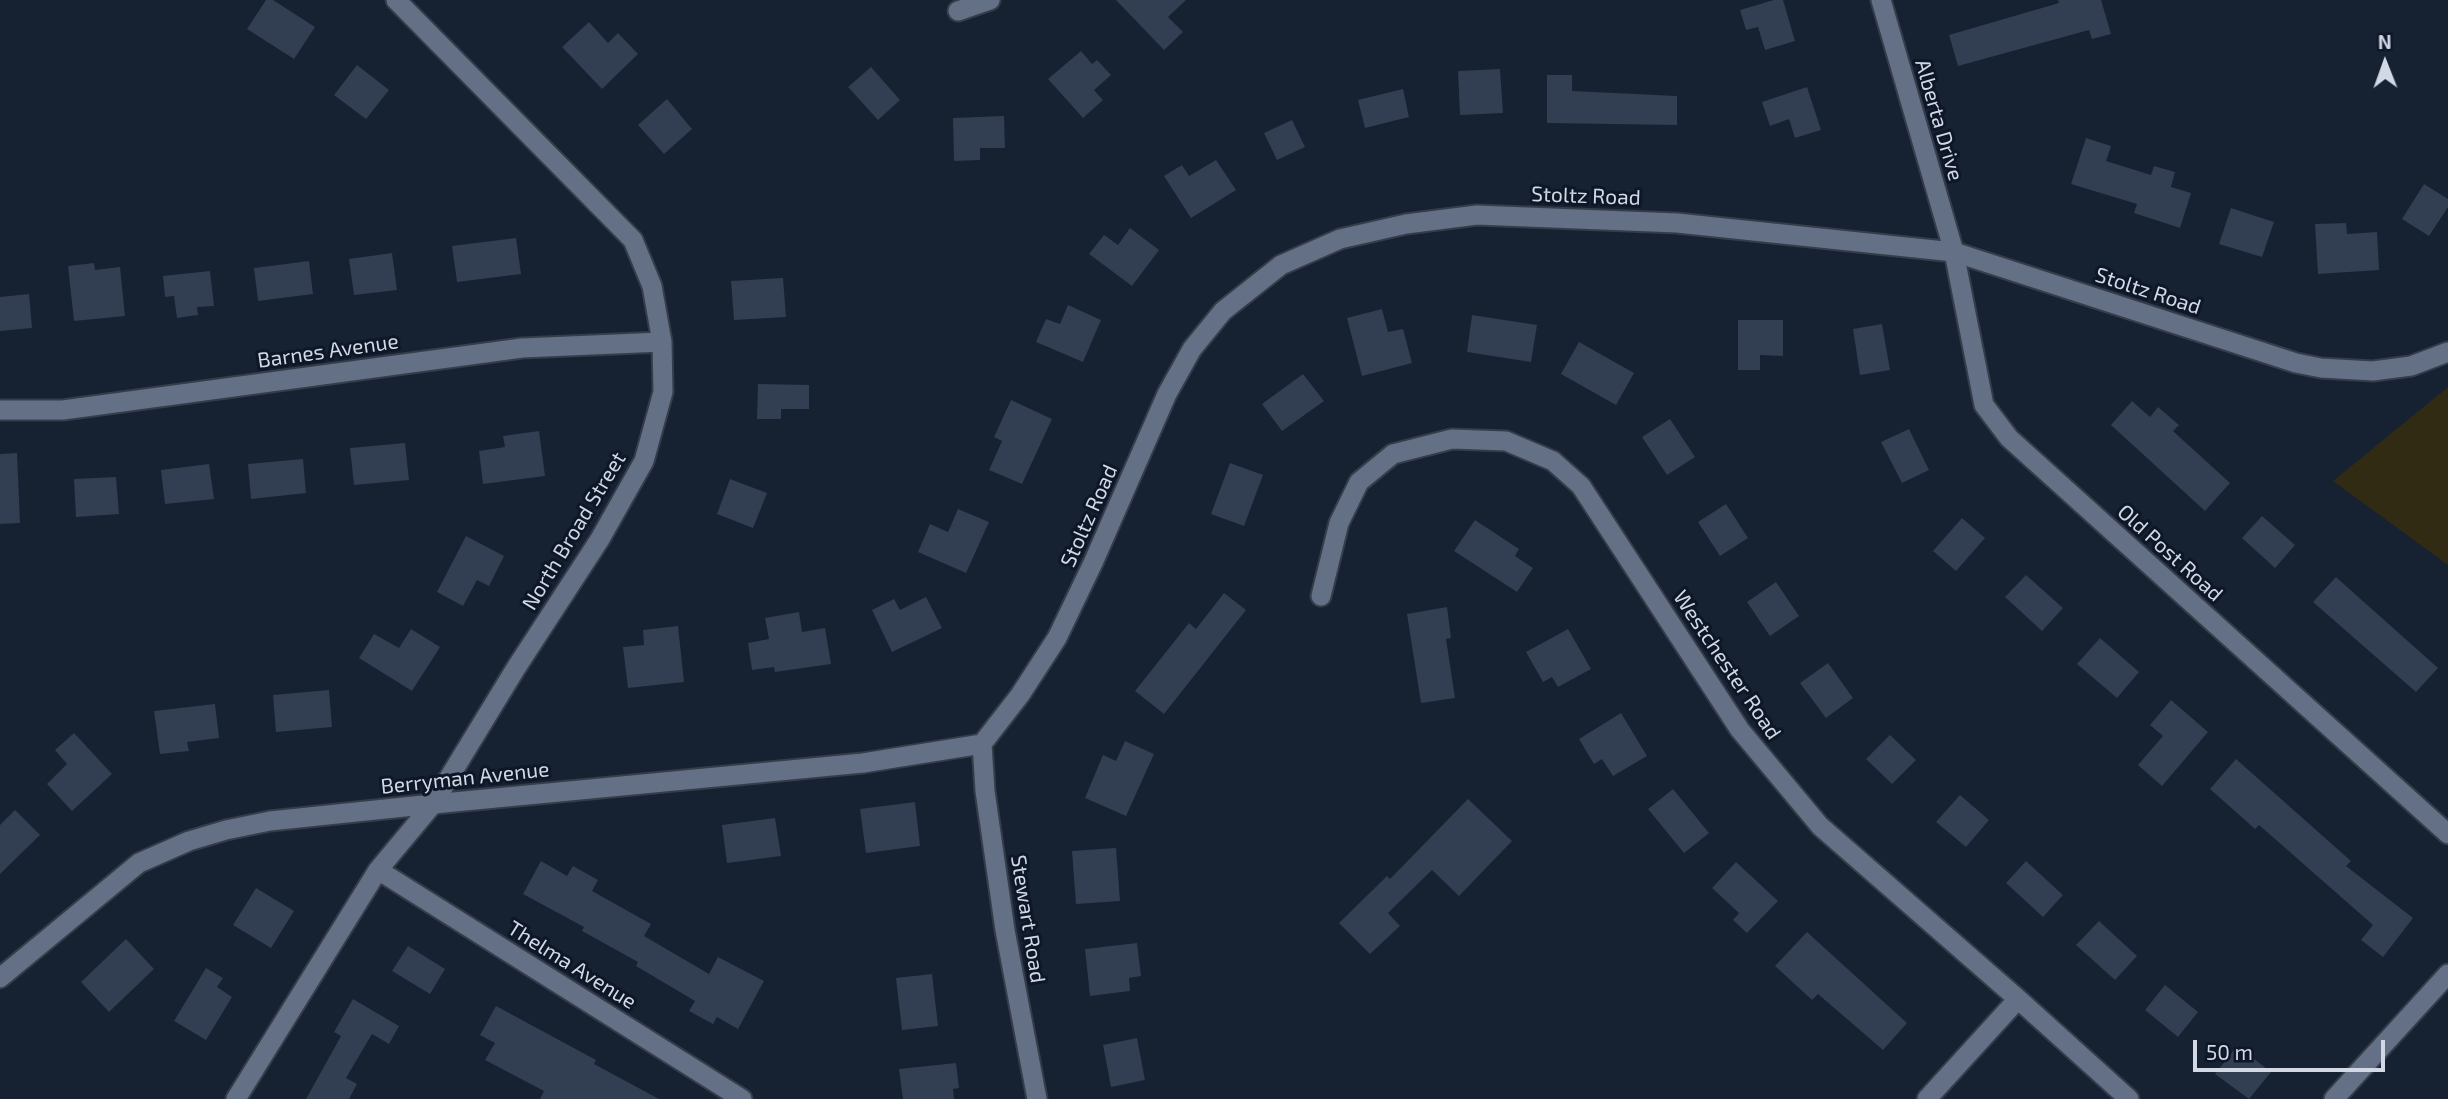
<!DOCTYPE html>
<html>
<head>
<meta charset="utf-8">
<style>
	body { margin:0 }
	#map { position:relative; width:2448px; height:1099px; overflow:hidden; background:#162132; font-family:"Exo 2",sans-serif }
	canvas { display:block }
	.north { position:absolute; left:2350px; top:28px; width:70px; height:70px; -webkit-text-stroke:5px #0d1728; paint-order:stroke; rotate:359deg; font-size:19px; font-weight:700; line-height:28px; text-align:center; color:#d2d9e5 }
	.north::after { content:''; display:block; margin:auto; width:24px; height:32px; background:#d2d9e5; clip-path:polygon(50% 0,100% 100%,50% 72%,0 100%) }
	.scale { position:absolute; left:2193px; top:1040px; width:192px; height:32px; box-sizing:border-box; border:4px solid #d2d9e5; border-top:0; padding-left:9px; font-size:21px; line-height:24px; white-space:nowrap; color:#d2d9e5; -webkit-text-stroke:5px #0d1728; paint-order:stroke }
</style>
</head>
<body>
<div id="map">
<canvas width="2448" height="1099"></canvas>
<div class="north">N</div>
<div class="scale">50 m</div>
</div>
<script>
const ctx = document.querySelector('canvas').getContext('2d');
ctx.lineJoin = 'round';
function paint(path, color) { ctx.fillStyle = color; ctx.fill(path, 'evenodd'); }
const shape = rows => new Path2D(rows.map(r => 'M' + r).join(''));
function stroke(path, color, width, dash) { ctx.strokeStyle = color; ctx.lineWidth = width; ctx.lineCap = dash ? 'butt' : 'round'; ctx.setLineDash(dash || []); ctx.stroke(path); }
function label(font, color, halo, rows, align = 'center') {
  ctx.font = font + ' "Exo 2",sans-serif'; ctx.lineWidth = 6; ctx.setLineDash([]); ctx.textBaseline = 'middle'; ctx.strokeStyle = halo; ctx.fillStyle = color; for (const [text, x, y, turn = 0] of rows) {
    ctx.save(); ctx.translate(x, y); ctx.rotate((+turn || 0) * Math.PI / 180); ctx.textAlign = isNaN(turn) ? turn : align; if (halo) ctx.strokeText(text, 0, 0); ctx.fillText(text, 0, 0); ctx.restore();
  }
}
paint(shape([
	[2448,387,2448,565,2333,481]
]), '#312b14');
paint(shape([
	[266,0,273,0,315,27,294,59,247,29],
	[1116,0,1186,0,1168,17,1183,32,1164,50],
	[1774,0,1783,0,1795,41,1765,50,1758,27,1746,30,1740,10],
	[2058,0,2101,0,2111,34,2092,39,2089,30,1958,66,1949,35,2059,3],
	[589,22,608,43,618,33,638,54,602,89,562,47],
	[1081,51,1092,64,1097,60,1111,75,1094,90,1103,100,1083,118,1048,79],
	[357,65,389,90,366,119,334,95],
	[871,67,900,100,878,120,848,87],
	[1500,69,1503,113,1460,115,1458,71],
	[1547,75,1572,75,1572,91,1677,96,1677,125,1547,123],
	[1807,87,1821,130,1795,138,1789,119,1770,126,1762,102],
	[1403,89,1409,117,1365,128,1358,100],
	[667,99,692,129,664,154,638,125],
	[1004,116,1005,148,980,148,980,160,954,161,953,118],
	[1292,120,1305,147,1277,160,1264,133],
	[2086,138,2111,146,2106,161,2151,175,2154,166,2175,172,2171,187,2191,193,2180,228,2134,213,2137,204,2071,184],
	[1216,160,1236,190,1191,218,1164,176,1182,165,1189,176],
	[2424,184,2448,199,2448,207,2429,236,2402,219],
	[2231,208,2274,222,2262,257,2219,244],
	[2346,223,2347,234,2377,232,2379,270,2318,274,2315,224],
	[1130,228,1159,250,1132,286,1089,254,1104,235,1118,245],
	[516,238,521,274,457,282,452,246],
	[392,253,397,290,354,295,349,259],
	[309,261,313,294,258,301,254,268],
	[94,263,95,270,120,267,125,316,74,321,68,266],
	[210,271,214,306,197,307,198,315,177,318,174,296,165,297,163,276],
	[783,278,786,317,734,320,731,281],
	[29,294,32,328,0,331,0,297],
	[1068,305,1101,320,1083,362,1036,342,1046,319,1060,324],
	[1382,309,1388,332,1403,329,1412,363,1362,376,1347,318],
	[1472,315,1537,325,1531,362,1467,352],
	[1738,320,1783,320,1783,356,1760,355,1760,370,1738,370],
	[1882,324,1890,370,1860,375,1853,329],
	[1579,342,1634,373,1616,405,1561,374],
	[1303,374,1324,401,1282,431,1262,404],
	[758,384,809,385,809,409,781,409,781,419,757,419],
	[1011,400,1052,419,1022,484,989,470,1002,441,994,437],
	[2132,401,2150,417,2158,407,2179,425,2173,431,2230,483,2205,511,2111,425],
	[1670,419,1695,457,1667,475,1642,437],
	[1909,429,1929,470,1902,483,1881,442],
	[539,431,545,476,483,484,479,451,505,447,503,436],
	[405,443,409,480,354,485,350,448],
	[17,453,20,523,0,524,0,454],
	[303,459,306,493,251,499,248,464],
	[1230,463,1263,475,1244,526,1211,514],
	[209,464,214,499,165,504,161,470],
	[116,477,119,514,76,517,74,479],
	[730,479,767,493,753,528,717,514],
	[1726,504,1748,538,1720,556,1698,522],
	[958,509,989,522,966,573,918,552,930,524,948,532],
	[2262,516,2295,545,2275,568,2242,538],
	[1962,518,1985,538,1956,571,1933,551],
	[1475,520,1519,549,1515,556,1533,568,1517,592,1454,551],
	[466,536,504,556,489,586,477,580,463,606,437,592],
	[2026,575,2063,608,2042,631,2005,597],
	[2336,577,2438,668,2416,692,2313,602],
	[1776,582,1799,616,1770,636,1747,602],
	[1224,593,1246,610,1164,714,1135,691,1189,623,1196,629],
	[926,597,942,628,892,652,872,610,894,599,900,610],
	[1447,607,1451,638,1446,639,1455,698,1421,703,1407,614],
	[799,612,802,632,825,628,831,664,775,672,774,667,752,670,748,643,769,639,765,618],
	[678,626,684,682,628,688,623,647,644,645,643,630],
	[411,629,440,647,412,691,359,658,374,634,399,648],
	[1568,629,1591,669,1558,687,1552,677,1543,682,1526,652],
	[2100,638,2139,672,2117,698,2077,664],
	[1828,663,1853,698,1826,718,1800,683],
	[329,690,332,727,276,732,273,695],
	[2171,700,2208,732,2162,786,2138,765,2163,736,2150,725],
	[215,704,219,738,187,742,189,751,160,754,154,711],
	[1621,713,1647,756,1613,776,1602,759,1594,764,1579,739],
	[74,733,112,774,72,811,47,784,67,764,55,750],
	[1890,735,1916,760,1892,784,1866,759],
	[1125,741,1154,754,1126,816,1085,798,1103,755,1116,761],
	[2236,759,2351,861,2346,866,2413,918,2383,957,2361,940,2373,925,2259,825,2255,829,2210,789],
	[1673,789,1709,833,1684,853,1648,809],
	[1960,795,1989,820,1966,847,1936,822],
	[1468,799,1512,841,1459,896,1432,870,1388,913,1400,926,1370,954,1339,923,1387,876,1390,879],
	[915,802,920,846,866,853,860,809],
	[15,810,40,835,0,874,0,825],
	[775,818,781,856,727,863,722,825],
	[1116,848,1120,901,1076,904,1072,851],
	[541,861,567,876,573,866,598,880,592,891,651,924,644,936,709,974,718,957,764,981,738,1029,717,1017,713,1024,689,1011,695,1001,636,966,638,962,582,931,584,927,523,894],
	[2026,861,2063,895,2043,917,2006,883],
	[1736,862,1778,901,1747,933,1733,920,1739,913,1712,888],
	[256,888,294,911,271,948,233,925],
	[2099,921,2137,956,2115,980,2076,945],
	[1807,932,1907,1023,1883,1050,1818,994,1812,1000,1775,966],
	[126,939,154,969,109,1012,81,982],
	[1137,943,1141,976,1129,978,1130,991,1090,996,1085,949],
	[408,946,445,969,430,994,392,971],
	[206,968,223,978,217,987,232,997,206,1040,174,1021],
	[932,974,938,1026,902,1030,896,978],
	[2165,985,2198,1012,2178,1037,2145,1010],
	[353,999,399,1026,389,1044,372,1034,346,1078,357,1084,349,1099,306,1099,341,1036,334,1032],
	[496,1006,596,1060,594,1064,659,1099,540,1099,544,1091,485,1060,495,1043,480,1035],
	[1137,1038,1145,1080,1111,1087,1103,1045],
	[2237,1046,2271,1072,2249,1099,2215,1074],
	[956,1063,959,1088,953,1089,954,1099,903,1099,899,1069]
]), '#323e51');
const minor = shape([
	[1881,0,1954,252,1984,405,2009,438,2448,834],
	[958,11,990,0],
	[0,410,63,410,522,348,662,342],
	[1321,596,1339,523,1359,482,1393,454,1452,439,1506,441,1553,461,1581,486,1740,730,1820,826,2018,999,2129,1099],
	[378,870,742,1099],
	[236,1099,378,870,433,804,516,668,600,539,644,461,663,392,662,342,652,286,633,240,396,0],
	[1927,1099,2018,999],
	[2334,1099,2448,974]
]);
const tertiary = shape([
	[982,744,1020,695,1057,638,1093,563,1167,394,1192,349,1223,311,1281,265,1340,239,1406,224,1477,215,1677,223,1954,252,2296,363,2321,368,2373,371,2411,366,2448,352],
	[982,744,985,791,1005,930,1037,1099],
	[0,978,139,863,189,841,226,830,270,821,433,804,863,763,982,744]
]);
stroke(minor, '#353c4a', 23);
stroke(tertiary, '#353c4a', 23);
stroke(minor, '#637085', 19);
stroke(tertiary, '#637085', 19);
label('21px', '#d2d9e5', '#0d1728', [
	["Alberta Drive",1939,120,74],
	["Stoltz Road",1586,196,2],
	["Stoltz Road",2148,291,18],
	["Barnes Avenue",328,351,-8],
	["Stoltz Road",1089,516,-66],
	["North Broad Street",574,531,-59],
	["Old Post Road",2170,553,42],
	["Westchester Road",1727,665,56],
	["Berryman Avenue",465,778,-6],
	["Stewart Road",1028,919,81],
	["Thelma Avenue",572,965,32]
]);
</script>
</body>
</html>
